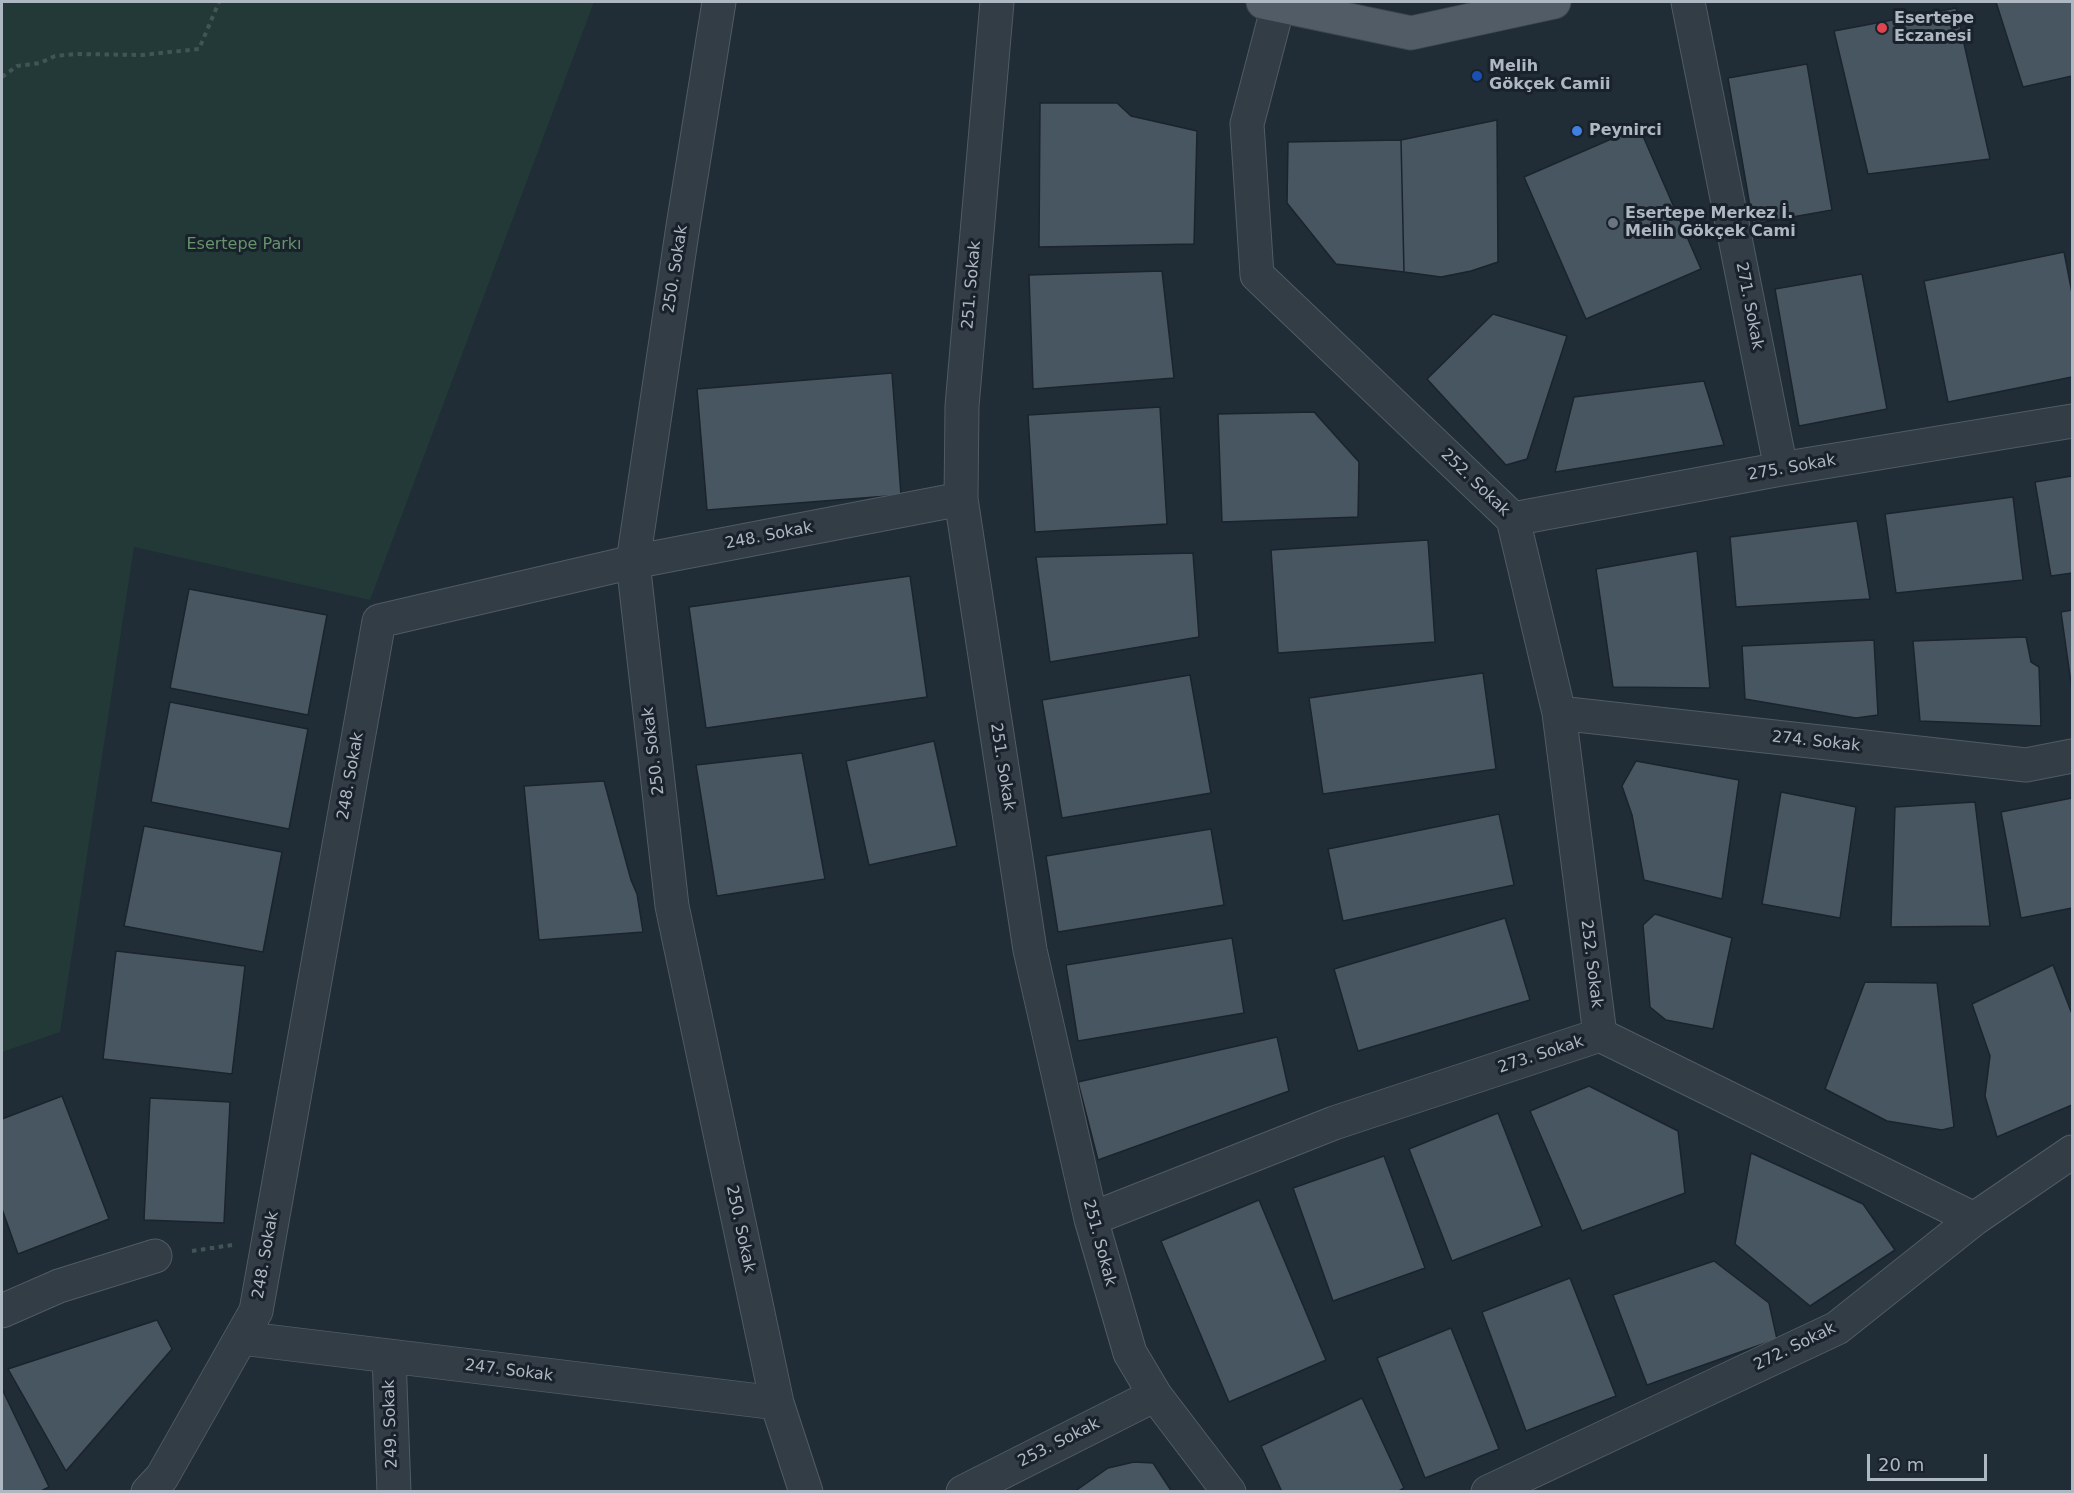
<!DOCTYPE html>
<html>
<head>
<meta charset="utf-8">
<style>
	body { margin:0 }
	#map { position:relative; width:2074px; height:1493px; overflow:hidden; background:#202c36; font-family:"DejaVu Sans",sans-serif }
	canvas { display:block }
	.frame { position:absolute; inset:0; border:3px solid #adb8c3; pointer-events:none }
	.scale { position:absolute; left:1867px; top:1454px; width:120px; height:27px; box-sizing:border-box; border:3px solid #adb8c3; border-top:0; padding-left:8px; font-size:18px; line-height:21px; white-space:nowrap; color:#adb8c3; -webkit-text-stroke:4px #19222b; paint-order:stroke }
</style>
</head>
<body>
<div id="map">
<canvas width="2074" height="1493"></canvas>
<div class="frame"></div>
<div class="scale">20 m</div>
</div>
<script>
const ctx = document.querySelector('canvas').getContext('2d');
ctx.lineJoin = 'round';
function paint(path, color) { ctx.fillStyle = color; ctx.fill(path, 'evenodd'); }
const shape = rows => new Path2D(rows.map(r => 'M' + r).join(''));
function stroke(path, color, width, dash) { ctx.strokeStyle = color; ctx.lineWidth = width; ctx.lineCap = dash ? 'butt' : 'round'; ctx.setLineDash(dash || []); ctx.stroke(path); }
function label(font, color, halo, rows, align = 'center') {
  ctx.font = font + ' "DejaVu Sans",sans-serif'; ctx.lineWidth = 6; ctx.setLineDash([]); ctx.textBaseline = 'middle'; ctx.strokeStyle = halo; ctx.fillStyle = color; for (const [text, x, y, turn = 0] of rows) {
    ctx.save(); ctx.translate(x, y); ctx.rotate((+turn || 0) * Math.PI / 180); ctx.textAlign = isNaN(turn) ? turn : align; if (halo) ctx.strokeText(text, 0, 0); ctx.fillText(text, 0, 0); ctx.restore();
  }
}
paint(shape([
	[2,2,594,2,370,600,134,547,60,1032,2,1052]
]), '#233938');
const building = shape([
	[1996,2,2072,2,2072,76,2023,87,1996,2],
	[1956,8,1990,159,1868,174,1834,31,1956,8],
	[1807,64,1832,210,1753,224,1728,78,1807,64],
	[1040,103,1117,103,1131,116,1197,131,1194,244,1039,247,1040,103],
	[1497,120,1498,262,1471,271,1441,277,1404,272,1401,140,1497,120],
	[1639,127,1701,269,1586,319,1524,177,1639,127],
	[1401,140,1404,272,1336,264,1287,203,1288,142,1401,140],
	[2064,252,2072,293,2072,377,1948,402,1924,281,2064,252],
	[1162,271,1174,378,1033,389,1029,275,1162,271],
	[1862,274,1887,409,1799,426,1775,289,1862,274],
	[1493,314,1567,336,1527,459,1506,465,1427,379,1493,314],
	[892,373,901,495,707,510,697,389,892,373],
	[1704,381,1724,445,1555,472,1574,397,1704,381],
	[1160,407,1167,524,1035,532,1028,415,1160,407],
	[1314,412,1359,462,1358,517,1222,522,1218,414,1314,412],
	[2072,476,2072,573,2051,576,2035,482,2072,476],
	[2013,497,2023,580,1896,593,1885,514,2013,497],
	[1857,521,1870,599,1736,607,1730,537,1857,521],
	[1428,540,1435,642,1278,653,1271,550,1428,540],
	[1697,551,1710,688,1613,687,1596,569,1697,551],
	[1193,553,1199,637,1050,662,1036,557,1193,553],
	[910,576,927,697,706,728,689,607,910,576],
	[189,589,327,615,308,715,170,688,189,589],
	[2072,610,2072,690,2061,612,2072,610],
	[2026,637,2031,662,2039,667,2041,726,1920,721,1913,641,2026,637],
	[1874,640,1878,715,1856,718,1745,699,1742,646,1874,640],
	[1483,673,1496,769,1323,794,1309,698,1483,673],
	[1190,675,1211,793,1062,818,1042,700,1190,675],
	[170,702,308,729,289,829,151,802,170,702],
	[934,741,957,846,869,865,846,761,934,741],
	[802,753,825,879,717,896,696,765,802,753],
	[1636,761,1739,780,1722,899,1644,880,1632,815,1622,786,1636,761],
	[604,781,631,880,637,894,643,932,539,940,524,786,604,781],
	[1781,792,1856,807,1840,918,1762,904,1781,792],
	[2072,798,2072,908,2021,918,2001,812,2072,798],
	[1975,802,1990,926,1891,927,1895,807,1975,802],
	[1499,814,1514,885,1343,921,1328,849,1499,814],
	[144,826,282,852,263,952,124,926,144,826],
	[1211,829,1224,905,1058,932,1046,856,1211,829],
	[1655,914,1732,938,1713,1029,1666,1020,1650,1007,1643,925,1655,914],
	[1505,918,1530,1000,1358,1051,1334,969,1505,918],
	[1232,938,1244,1013,1078,1041,1066,965,1232,938],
	[116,951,245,966,232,1074,103,1059,116,951],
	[2053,965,2072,1014,2072,1105,1997,1137,1985,1096,1990,1056,1972,1004,2053,965],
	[1865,982,1937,983,1954,1127,1942,1130,1887,1121,1825,1089,1865,982],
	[1277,1037,1289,1091,1098,1160,1078,1082,1277,1037],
	[1589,1086,1678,1131,1685,1193,1582,1231,1530,1111,1589,1086],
	[62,1096,109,1219,18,1254,2,1209,2,1119,62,1096],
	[150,1098,230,1102,224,1223,144,1220,150,1098],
	[1498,1113,1542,1226,1452,1261,1409,1149,1498,1113],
	[1751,1153,1863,1204,1895,1250,1810,1306,1735,1244,1751,1153],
	[1384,1156,1425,1268,1333,1301,1293,1188,1384,1156],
	[1259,1200,1326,1360,1229,1402,1161,1241,1259,1200],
	[1714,1261,1769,1303,1777,1339,1647,1385,1613,1295,1714,1261],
	[1570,1278,1616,1396,1526,1431,1482,1312,1570,1278],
	[157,1320,172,1349,66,1471,8,1369,157,1320],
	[1451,1328,1499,1449,1425,1478,1377,1358,1451,1328],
	[2,1389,49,1487,39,1492,2,1492,2,1389],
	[1362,1398,1404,1488,1397,1492,1282,1492,1261,1446,1362,1398],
	[1134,1462,1153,1463,1172,1492,1074,1492,1108,1468,1134,1462]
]);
paint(building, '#485662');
stroke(building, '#1b242d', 1.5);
const minor = shape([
	[719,2,683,226,633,562,672,906,777,1403,806,1492],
	[997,2,962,406,961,499,1030,950,1091,1219,1130,1353,1155,1395,1229,1492],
	[1279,2,1247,124,1257,275,1513,519,1559,713,1600,1035],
	[1688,2,1781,469],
	[1513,519,1781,469,2072,421],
	[1559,713,2026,765,2072,756],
	[1091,1219,1334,1123,1600,1035,1974,1219],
	[2,1311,59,1286,155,1256],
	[241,1338,777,1403],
	[389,1356,394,1492],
	[148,1492,162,1477,256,1311,379,621,633,562,961,499],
	[963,1492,1155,1395],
	[1488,1492,1837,1328,1974,1219,2072,1152]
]);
const major = shape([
	[1263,2,1411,33,1554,2]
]);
stroke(minor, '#515b64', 35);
stroke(major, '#3d4650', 35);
stroke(shape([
	[2,77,17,66,40,63,55,56,76,54,142,55,199,49,219,2],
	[192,1251,232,1245]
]), '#415556', 4, [4.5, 4.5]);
stroke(minor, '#333d46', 33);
stroke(major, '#515c67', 33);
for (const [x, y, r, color] of [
	[1882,28,6,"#e0444e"],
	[1477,76,6,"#1a4fb4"],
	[1577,131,6,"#3f7fe0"],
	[1613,223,6,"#6b7280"]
]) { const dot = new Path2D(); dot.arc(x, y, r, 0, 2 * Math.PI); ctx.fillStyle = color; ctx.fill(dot); stroke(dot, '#19222b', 2); }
label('bold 16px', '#adb8c3', '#19222b', [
	["Esertepe",1894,19],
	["Eczanesi",1894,37],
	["Melih",1489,67],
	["Gökçek Camii",1489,85],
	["Peynirci",1589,131],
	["Esertepe Merkez İ.",1625,214],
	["Melih Gökçek Cami",1625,232]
], 'left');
label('16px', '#66936c', '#19222b', [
	["Esertepe Parkı",244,245]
]);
label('16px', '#adb8c3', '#19222b', [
	["250. Sokak",676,269,-81],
	["251. Sokak",972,285,-85],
	["271. Sokak",1749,306,79],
	["275. Sokak",1792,468,-10],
	["252. Sokak",1475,483,44],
	["248. Sokak",769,536,-11],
	["274. Sokak",1816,742,6],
	["250. Sokak",654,751,-97],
	["251. Sokak",1002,767,81],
	["248. Sokak",351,776,-80],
	["252. Sokak",1591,964,83],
	["273. Sokak",1541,1055,-18],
	["250. Sokak",740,1229,78],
	["251. Sokak",1099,1243,75],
	["248. Sokak",266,1255,-80],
	["272. Sokak",1795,1347,-26],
	["247. Sokak",509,1371,7],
	["249. Sokak",391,1424,-92],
	["253. Sokak",1059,1443,-27]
]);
</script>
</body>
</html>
